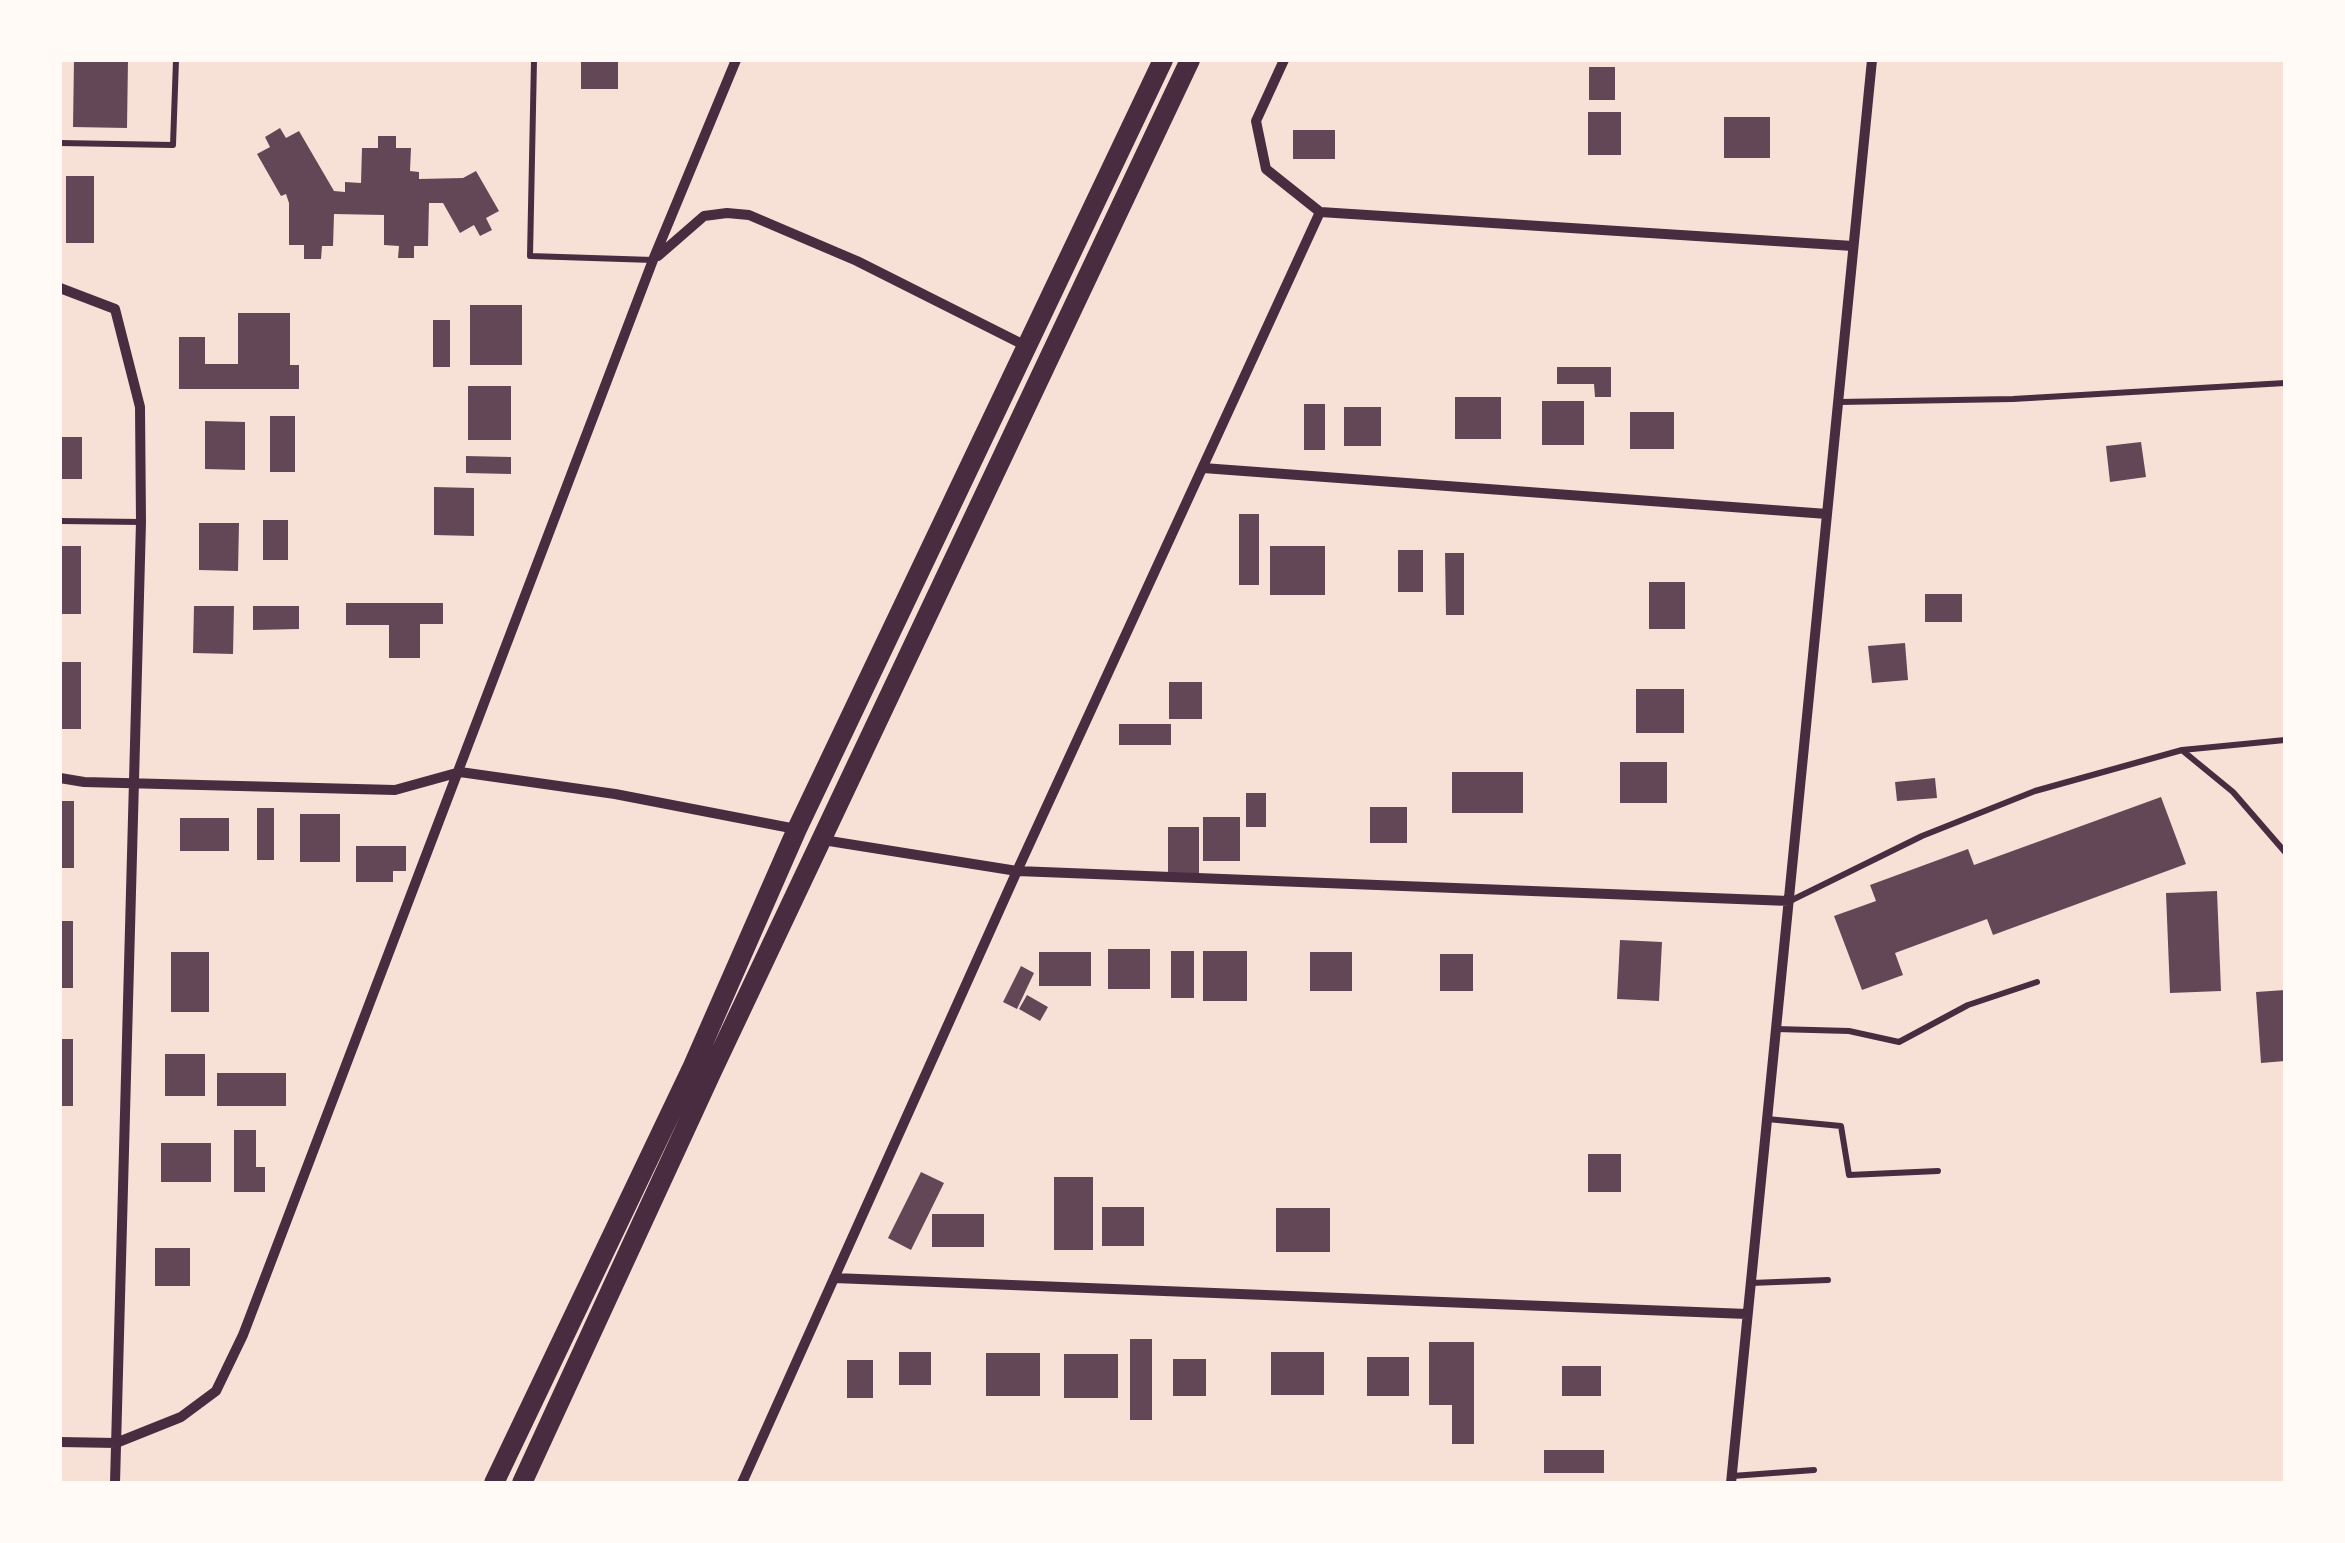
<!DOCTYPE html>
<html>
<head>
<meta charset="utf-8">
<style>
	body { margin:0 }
	#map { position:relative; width:2345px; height:1543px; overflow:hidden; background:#f7e1d7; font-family:"Open Sans",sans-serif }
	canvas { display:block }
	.frame { position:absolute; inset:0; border:62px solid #fffaf5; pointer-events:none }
</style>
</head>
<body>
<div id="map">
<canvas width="2345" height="1543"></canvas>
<div class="frame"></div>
</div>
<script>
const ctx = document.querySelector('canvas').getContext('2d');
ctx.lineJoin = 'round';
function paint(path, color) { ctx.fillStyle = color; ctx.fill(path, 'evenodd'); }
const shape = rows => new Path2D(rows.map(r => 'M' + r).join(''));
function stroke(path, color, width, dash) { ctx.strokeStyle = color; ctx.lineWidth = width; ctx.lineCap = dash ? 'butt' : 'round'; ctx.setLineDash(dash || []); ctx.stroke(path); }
paint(shape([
	[74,60,128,60,127,128,73,127],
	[581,60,618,60,618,89,581,89],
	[1589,67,1615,67,1615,100,1589,100],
	[1588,112,1621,112,1621,155,1588,155],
	[1724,117,1770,117,1770,158,1724,158],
	[280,128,286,138,299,131,334,191,345,192,345,182,361,183,362,148,378,148,378,136,396,136,396,148,411,148,410,171,419,172,419,179,463,178,476,171,499,211,486,218,492,230,480,236,474,225,460,233,443,203,429,203,428,246,414,246,414,258,398,258,399,246,384,245,384,215,334,214,333,246,322,246,321,259,304,259,304,245,289,245,289,203,286,194,281,196,257,154,270,147,265,137],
	[1293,130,1335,130,1335,159,1293,159],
	[66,176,94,176,94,243,66,243],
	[470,305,522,305,522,365,470,365],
	[238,313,290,313,290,365,299,365,299,389,179,389,179,337,205,337,205,364,238,364],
	[433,320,450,320,450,367,433,367],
	[1557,367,1611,367,1611,397,1595,397,1594,384,1557,384],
	[468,386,511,386,511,440,468,440],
	[1455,397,1501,397,1501,439,1455,439],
	[1542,401,1584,401,1584,445,1542,445],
	[1304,404,1325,404,1325,450,1304,450],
	[1344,407,1381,407,1381,446,1344,446],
	[1630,412,1674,412,1674,449,1630,449],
	[270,416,295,416,295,472,270,472],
	[205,421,245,422,245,470,205,469],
	[60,437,82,437,82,479,60,479],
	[2141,442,2146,477,2110,482,2106,446],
	[466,456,511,457,511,474,466,473],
	[434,487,474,488,474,536,434,535],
	[1239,514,1259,514,1259,585,1239,585],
	[263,520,288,520,288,560,263,560],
	[199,523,239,523,238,571,199,570],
	[60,546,81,546,81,614,60,614],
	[1270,546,1325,546,1325,595,1270,595],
	[1398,550,1423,550,1423,592,1398,592],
	[1445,553,1464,553,1464,615,1446,615],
	[1649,582,1685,582,1685,629,1649,629],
	[1925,594,1962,594,1962,622,1925,622],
	[346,603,443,603,443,624,420,624,420,658,389,658,389,625,346,625],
	[194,606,234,606,233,654,193,653],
	[253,606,299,606,299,629,253,630],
	[1905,643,1908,680,1872,683,1868,646],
	[60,662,81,662,81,729,60,729],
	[1169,682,1202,682,1202,719,1169,719],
	[1636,689,1684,689,1684,733,1636,733],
	[1119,724,1171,724,1171,745,1119,745],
	[1620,762,1667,762,1667,803,1620,803],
	[1452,772,1523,772,1523,813,1452,813],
	[1935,778,1937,798,1897,801,1895,782],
	[1246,793,1266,793,1266,827,1246,827],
	[2161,797,2186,864,1993,935,1987,919,1895,953,1903,975,1862,990,1834,916,1876,901,1870,885,1968,849,1974,865],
	[60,801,74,801,74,868,60,868],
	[1370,807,1407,807,1407,843,1370,843],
	[257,808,274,808,274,860,257,860],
	[300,814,340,814,340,862,300,862],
	[1203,817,1240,817,1240,861,1203,861],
	[180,818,229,818,229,851,180,851],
	[1168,827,1199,827,1199,876,1168,876],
	[356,846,406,846,406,871,393,871,393,882,356,882],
	[2217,891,2221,991,2170,993,2166,893],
	[60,921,73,921,73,988,60,988],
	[1620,940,1662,942,1659,1001,1617,999],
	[1108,949,1150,949,1150,989,1108,989],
	[1171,951,1194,951,1194,998,1171,998],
	[1203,951,1247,951,1247,1001,1203,1001],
	[171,952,209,952,209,1012,171,1012],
	[1039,952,1091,952,1091,986,1039,986],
	[1310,952,1352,952,1352,991,1310,991],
	[1440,954,1473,954,1473,991,1440,991],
	[1021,966,1034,973,1017,1009,1003,1002],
	[2285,990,2285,1061,2261,1063,2256,992],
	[1027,995,1048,1007,1040,1021,1019,1009],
	[60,1039,73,1039,73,1106,60,1106],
	[165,1054,205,1054,205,1096,165,1096],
	[217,1073,286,1073,286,1106,217,1106],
	[234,1130,256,1130,256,1167,265,1167,265,1192,234,1192],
	[161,1143,211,1143,211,1182,161,1182],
	[1588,1154,1621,1154,1621,1192,1588,1192],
	[921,1172,944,1183,911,1250,888,1238],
	[1054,1177,1093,1177,1093,1250,1054,1250],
	[1102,1207,1144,1207,1144,1246,1102,1246],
	[1276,1208,1330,1208,1330,1252,1276,1252],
	[932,1214,984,1214,984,1247,932,1247],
	[155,1248,190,1248,190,1286,155,1286],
	[1130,1339,1152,1339,1152,1420,1130,1420],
	[1429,1342,1474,1342,1474,1444,1452,1444,1452,1405,1429,1405],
	[899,1352,931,1352,931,1385,899,1385],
	[1271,1352,1324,1352,1324,1395,1271,1395],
	[986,1353,1040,1353,1040,1396,986,1396],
	[1064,1354,1118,1354,1118,1398,1064,1398],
	[1367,1357,1409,1357,1409,1396,1367,1396],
	[1173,1359,1206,1359,1206,1396,1173,1396],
	[847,1360,873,1360,873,1398,847,1398],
	[1562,1366,1601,1366,1601,1396,1562,1396],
	[1544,1450,1604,1450,1604,1473,1544,1473]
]), '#644757');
stroke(shape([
	[534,60,530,256,653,260],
	[60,143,173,145,176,60],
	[1839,402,2013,399,2285,383],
	[60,521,141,522],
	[2183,751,2233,792,2285,852],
	[1790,901,1922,836,2035,791,2182,750,2285,740],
	[1776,1029,1849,1031,1899,1042,1968,1005,2037,982],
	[1767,1119,1841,1126,1849,1175,1938,1171],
	[1751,1283,1828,1280],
	[1732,1476,1814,1470]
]), '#4a2c40', 6);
stroke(shape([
	[1284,60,1256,121,1266,169,1320,212],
	[1320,212,1853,246],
	[658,256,704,216,727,213,749,215,857,261,1026,346],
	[60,288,115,309,140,407,141,522,115,1483],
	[1203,468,1827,514],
	[60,778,84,782,395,790,460,772,615,794,796,829],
	[823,840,1017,871,1789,901],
	[834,1278,1747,1314],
	[60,1442,116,1443,181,1417,216,1391,243,1335,653,260,736,60],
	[742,1483,1017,871,1320,212],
	[1731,1483,1872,60]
]), '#4a2c40', 10);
stroke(shape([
	[494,1483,693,1066,797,829,1163,60],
	[522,1483,712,1071,1190,60]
]), '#4a2c40', 20);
</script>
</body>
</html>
